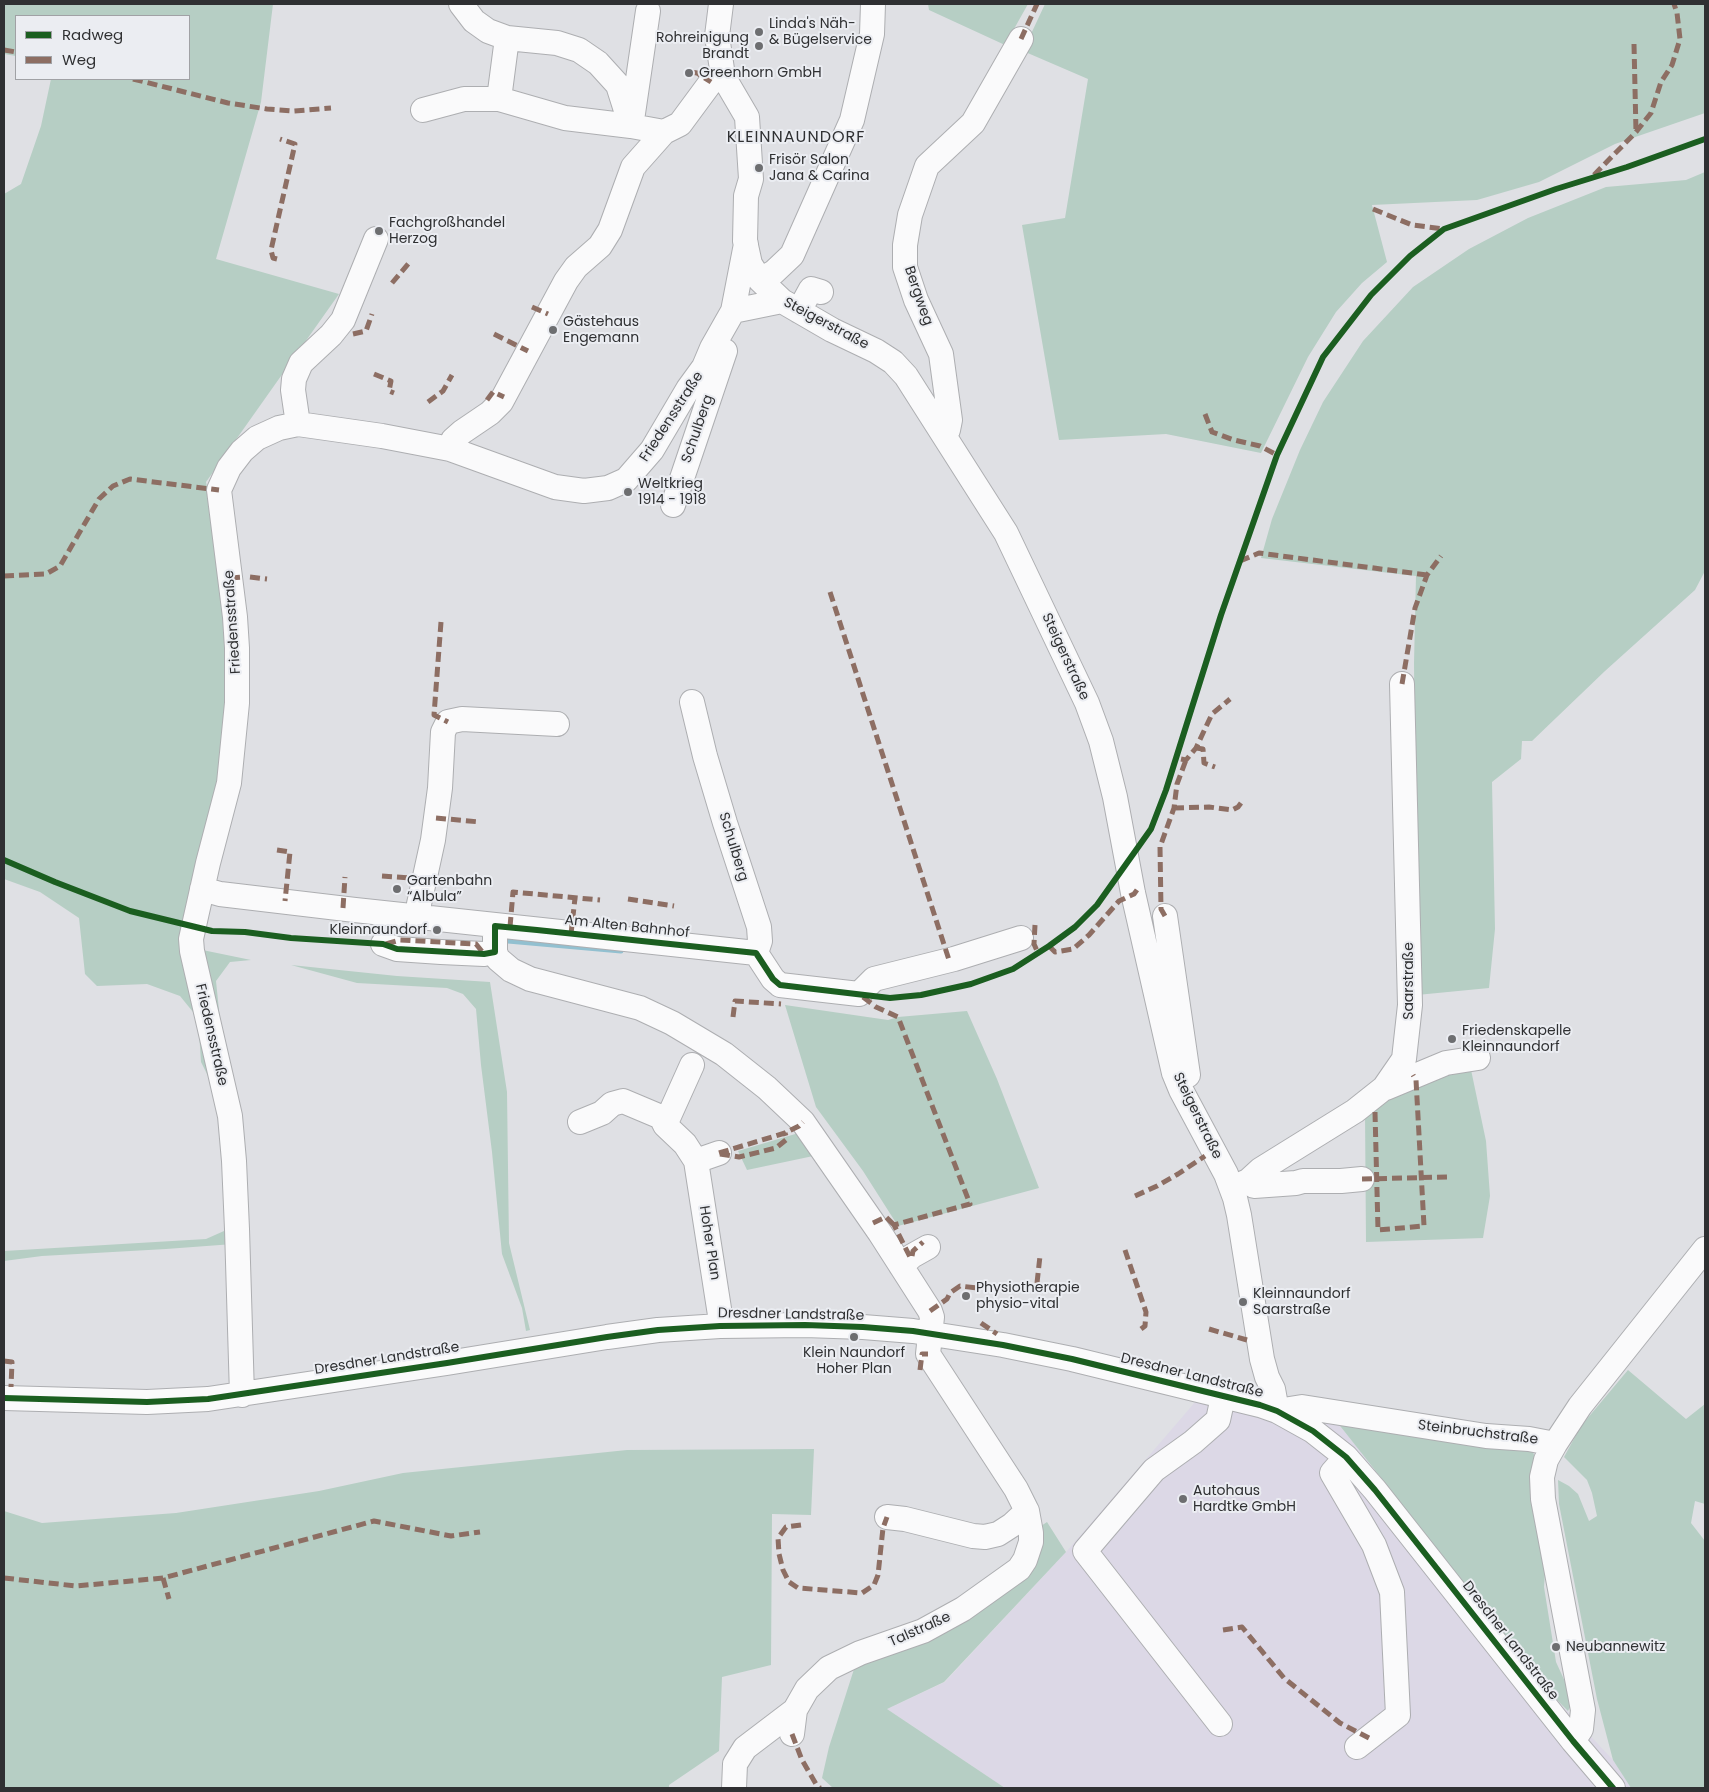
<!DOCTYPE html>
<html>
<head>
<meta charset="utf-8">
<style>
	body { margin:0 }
	#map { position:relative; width:1709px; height:1792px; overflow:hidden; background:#dfe0e4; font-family:Poppins,sans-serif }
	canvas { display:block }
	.frame { position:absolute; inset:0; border:5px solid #2f3032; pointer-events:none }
	.legend { position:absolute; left:15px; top:15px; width:175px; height:65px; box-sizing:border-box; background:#ebedf2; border:1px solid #a0a1a5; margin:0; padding:6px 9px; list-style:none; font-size:15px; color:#2f3032 }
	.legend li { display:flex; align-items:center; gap:10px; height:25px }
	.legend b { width:25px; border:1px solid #a0a1a5 }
</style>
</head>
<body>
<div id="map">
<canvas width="1709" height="1792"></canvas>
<div class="frame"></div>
<ul class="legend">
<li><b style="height:6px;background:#1b5e20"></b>Radweg</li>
<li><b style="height:6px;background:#8d6e63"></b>Weg</li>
</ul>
</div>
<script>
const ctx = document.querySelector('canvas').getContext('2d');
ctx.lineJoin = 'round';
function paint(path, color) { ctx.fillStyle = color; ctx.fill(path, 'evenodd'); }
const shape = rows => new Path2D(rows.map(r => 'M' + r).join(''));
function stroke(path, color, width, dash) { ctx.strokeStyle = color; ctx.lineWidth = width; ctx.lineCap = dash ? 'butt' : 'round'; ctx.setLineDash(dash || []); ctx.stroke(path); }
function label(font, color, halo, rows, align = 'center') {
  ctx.font = font + ' Poppins,sans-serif'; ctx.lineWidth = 4; ctx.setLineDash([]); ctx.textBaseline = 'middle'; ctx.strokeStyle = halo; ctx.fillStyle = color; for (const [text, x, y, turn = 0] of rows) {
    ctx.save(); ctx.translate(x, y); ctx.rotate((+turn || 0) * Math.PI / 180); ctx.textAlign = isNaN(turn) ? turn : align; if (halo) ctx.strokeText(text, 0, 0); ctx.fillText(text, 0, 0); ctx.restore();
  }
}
paint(shape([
	[1196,1401,1337,1422,1553,1696,1613,1760,1631,1788,1005,1788,887,1709,945,1682,1066,1552]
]), '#dcd8e6');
paint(shape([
	[4,4,273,4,261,102,216,259,339,294,206,482,215,528,231,647,225,767,183,946,251,960,230,962,216,981,220,1020,229,1058,237,1115,247,1243,166,1249,42,1256,4,1261,4,1251,206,1239,224,1231,230,1220,228,1155,210,1080,201,1062,199,1032,193,1012,180,996,147,984,97,986,85,974,79,918,40,892,4,879,4,194,21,184,41,126,51,79,189,79,189,16,16,16,16,56,4,54],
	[928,4,1028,4,1005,45,929,10],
	[1045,4,1705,4,1705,113,1615,144,1539,182,1477,200,1372,205,1387,262,1362,283,1336,312,1308,357,1261,453,1166,434,1059,440,1022,225,1065,218,1088,79,1023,51],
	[1705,172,1705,571,1695,590,1605,671,1532,741,1522,741,1521,759,1492,782,1495,929,1489,988,1417,995,1414,663,1416,576,1261,558,1272,519,1300,450,1323,402,1363,341,1413,287,1469,249,1528,218,1606,187,1686,180],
	[291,965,397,976,490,982,507,1092,509,1243,530,1330,526,1331,522,1308,502,1254,492,1152,481,1065,476,1009,463,994,447,988,357,983],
	[785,1005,888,1020,898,1017,967,1011,997,1079,1039,1188,898,1226,863,1171,816,1107],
	[1470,1065,1486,1141,1490,1196,1483,1238,1366,1242,1365,1112,1411,1083],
	[802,1132,818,1155,747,1170,738,1151],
	[1628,1370,1686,1419,1705,1404,1705,1504,1695,1501,1691,1523,1705,1541,1705,1788,1631,1788,1613,1760,1597,1699,1559,1504,1558,1480,1569,1486,1578,1494,1589,1521,1597,1516,1592,1493,1587,1480,1564,1457,1581,1426],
	[1337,1422,1533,1452,1537,1463,1546,1559,1544,1587,1556,1662,1567,1686,1570,1707,1568,1711,1553,1696],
	[814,1449,811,1515,772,1514,771,1665,722,1677,719,1751,669,1785,669,1788,4,1788,4,1511,42,1523,176,1513,319,1491,403,1473,627,1450],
	[1047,1522,1066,1552,944,1682,887,1709,1005,1788,833,1788,822,1778,829,1747,855,1666,972,1617,1041,1526]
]), '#b6cec4');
stroke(shape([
	[508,941,621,951]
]), '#92c0d0', 5);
const minor = shape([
	[461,4,474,21,488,31,507,38],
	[721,4,717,36,723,76,747,117,751,179,746,196,745,241,750,264,760,280,782,301,832,330,876,351,893,362,906,376,1006,533,1087,703,1101,741,1115,797,1133,893,1174,1073,1181,1090,1226,1174,1235,1198,1239,1215,1262,1359,1267,1377,1273,1389,1277,1411],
	[499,99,507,38,557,43,579,50,598,63,618,85,631,126],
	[423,110,464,99,499,99,565,118,631,126,664,132],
	[632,120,648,11],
	[760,280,774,272,792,255,852,120,872,34,873,4],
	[733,311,782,301],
	[799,311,811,289,821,292],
	[298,424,293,390,294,379,301,363,331,335,343,320,376,239],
	[943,432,948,430,950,420,941,354,916,300,905,267,905,245,910,215,927,166,973,123,1021,39],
	[450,449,453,440,462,432,490,413,501,402,566,281,576,267,600,246,610,230,633,167,664,132,680,124,711,82,723,76],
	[673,505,725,351],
	[692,702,705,756,725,823,759,927,760,941,756,953,773,979,780,985],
	[202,889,220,894,355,910,756,953],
	[1165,916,1188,1075],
	[419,917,419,904,433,840,440,788,443,732,448,722,462,719,557,724],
	[495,926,495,952,498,959,511,970,530,979,640,1008,672,1023,724,1054,767,1088,803,1122,880,1233,930,1311,932,1317,928,1354,1016,1489,1027,1511,1031,1533,1031,1542,1025,1560,1019,1569,963,1609,923,1631,860,1653,829,1668,807,1689,795,1710,792,1734],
	[383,944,397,949,441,952,484,954,495,952],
	[780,985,859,994,874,979,954,959,1021,938],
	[1386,1088,1446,1063,1478,1058],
	[580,1122,602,1113,612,1104,623,1101,661,1117,665,1125,692,1065],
	[665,1125,685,1144,696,1161,720,1315,720,1326],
	[696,1161,719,1153],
	[1248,1181,1254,1186,1296,1183,1303,1181,1341,1181,1362,1179],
	[1232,1188,1248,1181,1260,1170,1355,1111,1384,1088,1404,1059,1410,1005,1402,684],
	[901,1266,912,1256,928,1247],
	[242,1395,237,1229,234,1161,230,1116,192,951,191,939,208,863,229,783,237,703,237,648,235,617,219,490,229,468,242,451,257,438,279,428,298,424,382,436,450,449,555,487,584,491,608,488,626,480,652,450,688,389,704,367,712,348,733,311,746,244],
	[4,1398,147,1402,208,1399,447,1363,607,1337,658,1330,720,1326,805,1325,863,1327,913,1331,1003,1345,1072,1359,1260,1405,1277,1411,1313,1431,1346,1457,1375,1490,1573,1741,1613,1788],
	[1277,1411,1302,1407,1486,1436,1529,1439,1555,1444],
	[1346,1457,1332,1473,1374,1545,1392,1592,1398,1715,1357,1747],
	[887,1517,905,1519,973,1536,985,1537,998,1534,1012,1525,1027,1511],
	[1220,1724,1085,1551,1154,1470,1193,1442,1218,1420,1223,1397],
	[1573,1741,1581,1729,1583,1710,1543,1499,1542,1477,1546,1460,1555,1444,1580,1406,1705,1249],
	[734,1788,735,1764,745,1748,795,1710]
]);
stroke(minor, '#adaeb1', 26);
stroke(minor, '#fafafb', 24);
stroke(shape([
	[1021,39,1037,4],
	[1634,44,1636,132],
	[4,50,16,52],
	[691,72,697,73,711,82],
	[133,79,228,103,267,109,294,111,331,108],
	[1594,175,1636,132,1651,113,1661,82,1672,65,1680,39,1677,13,1674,4],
	[1373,209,1412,225,1444,229],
	[277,259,273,258,271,250,295,144,280,139],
	[392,283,409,263],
	[532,307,548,314],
	[353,334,366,331,372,314],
	[494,334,528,351],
	[374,374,391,381,389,391,394,393],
	[487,400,493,392,504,397],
	[428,402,443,391,452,375],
	[1205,414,1212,432,1234,440,1260,446,1277,455],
	[1240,561,1259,553,1427,575],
	[4,576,46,574,60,566,99,499,113,486,130,479,219,490],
	[250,577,267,579],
	[230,578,244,577],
	[830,592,949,960],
	[441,622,434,715,448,722],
	[1402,684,1415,608,1427,575,1441,556],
	[1196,748,1203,749,1204,763,1215,767],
	[1181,759,1186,760,1196,748,1212,714,1230,699],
	[1174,808,1209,807,1232,810,1238,807,1241,803],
	[436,818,480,822],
	[277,850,290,852,285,901],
	[382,876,426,879],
	[628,899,674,906],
	[343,908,345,877],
	[1165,916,1161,909,1160,847,1174,808,1177,784,1186,760],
	[1035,925,1034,944,1038,953],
	[510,927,513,892,600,900],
	[571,934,575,898],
	[386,944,400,940,476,944,484,954],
	[1049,946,1055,952,1073,949,1089,935,1119,901,1134,894,1139,887],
	[863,997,876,1007,898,1017,970,1204,894,1225,910,1257],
	[733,1017,735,1001,781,1004],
	[1375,1112,1378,1230,1424,1226,1416,1080,1413,1075],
	[719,1153,785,1133,799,1126,803,1122],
	[720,1154,739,1157,776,1148,787,1139,785,1133],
	[1362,1179,1448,1177],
	[1135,1196,1157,1186,1178,1174,1205,1156],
	[873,1223,886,1217,894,1225],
	[1125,1250,1146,1312,1145,1326,1141,1329],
	[912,1256,913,1251,923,1242],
	[1037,1283,1040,1256],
	[930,1311,947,1299,950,1293,960,1286,977,1288],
	[981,1323,997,1334],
	[1209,1329,1247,1340],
	[4,1361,12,1362,11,1387],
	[920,1370,922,1354,928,1354],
	[801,1525,786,1527,778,1538,779,1554,783,1570,789,1582,798,1588,862,1593,874,1585,878,1575,883,1528,887,1517],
	[4,1578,76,1586,163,1578,374,1521,451,1536,480,1532],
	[163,1578,169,1599],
	[1223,1630,1242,1627,1284,1678,1340,1723,1369,1738],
	[792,1734,802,1760,816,1784,820,1788]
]), '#8d6e63', 5, [10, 5]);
stroke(shape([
	[4,860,55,882,130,911,212,931,245,932,291,938,383,944,397,949,484,954,495,952,495,926,537,930,756,953,773,979,780,985,890,998,921,995,971,984,1013,969,1049,946,1075,927,1097,905,1151,829,1166,790,1221,615,1277,455,1323,357,1371,295,1410,256,1444,229,1556,189,1627,167,1705,139],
	[4,1398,147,1402,208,1399,447,1363,607,1337,658,1330,720,1326,805,1325,863,1327,913,1331,1003,1345,1072,1359,1260,1405,1277,1411,1313,1431,1346,1457,1375,1490,1573,1741,1613,1788]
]), '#1b5e20', 6);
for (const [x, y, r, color] of [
	[759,32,5,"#6d6e70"],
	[759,46,5,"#6d6e70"],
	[689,73,5,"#6d6e70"],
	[759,168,5,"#6d6e70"],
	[379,231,5,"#6d6e70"],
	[553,330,5,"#6d6e70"],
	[628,492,5,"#6d6e70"],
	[397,889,5,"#6d6e70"],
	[437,930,5,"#6d6e70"],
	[1452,1039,5,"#6d6e70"],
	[966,1296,5,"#6d6e70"],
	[1243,1302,5,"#6d6e70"],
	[854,1337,5,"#6d6e70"],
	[1183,1499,5,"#6d6e70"],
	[1556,1647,5,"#6d6e70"]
]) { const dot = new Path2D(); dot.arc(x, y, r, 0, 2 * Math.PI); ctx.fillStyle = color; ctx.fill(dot); stroke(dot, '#ebedf2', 2); }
label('14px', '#2f3032', '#ebedf2', [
	["Linda's Näh-",769,24],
	["& Bügelservice",769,40],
	["Rohreinigung",749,38,"right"],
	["Brandt",749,54,"right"],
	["Greenhorn GmbH",699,73],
	["Frisör Salon",769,160],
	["Jana & Carina",769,176],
	["Fachgroßhandel",389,223],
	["Herzog",389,239],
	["Gästehaus",563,322],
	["Engemann",563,338],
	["Weltkrieg",638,484],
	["1914 - 1918",638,500],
	["Gartenbahn",407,881],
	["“Albula”",407,897],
	["Kleinnaundorf",427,930,"right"],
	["Friedenskapelle",1462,1031],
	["Kleinnaundorf",1462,1047],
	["Physiotherapie",976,1288],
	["physio-vital",976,1304],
	["Kleinnaundorf",1253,1294],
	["Saarstraße",1253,1310],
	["Klein Naundorf",854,1353,"center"],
	["Hoher Plan",854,1369,"center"],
	["Autohaus",1193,1491],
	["Hardtke GmbH",1193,1507],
	["Neubannewitz",1566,1647]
], 'left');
label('14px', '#2f3032', '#ebedf2', [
	["Bergweg",918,296,71],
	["Steigerstraße",826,324,28],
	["Friedensstraße",672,417,-57],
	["Schulberg",698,429,-71],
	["Friedensstraße",233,622,-94],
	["Steigerstraße",1065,657,65],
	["Schulberg",733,847,73],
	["Am Alten Bahnhof",627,927,6],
	["Saarstraße",1409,981,-90],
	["Friedensstraße",211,1035,77],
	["Steigerstraße",1197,1116,64],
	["Hoher Plan",709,1243,81],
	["Dresdner Landstraße",791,1315,1],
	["Dresdner Landstraße",387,1359,-9],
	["Dresdner Landstraße",1192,1376,14],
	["Steinbruchstraße",1478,1433,7],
	["Talstraße",920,1630,-24],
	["Dresdner Landstraße",1510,1641,52]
]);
ctx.letterSpacing = '1px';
label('16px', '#2f3032', '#ebedf2', [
	["KLEINNAUNDORF",796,138]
]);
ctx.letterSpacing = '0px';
</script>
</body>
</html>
